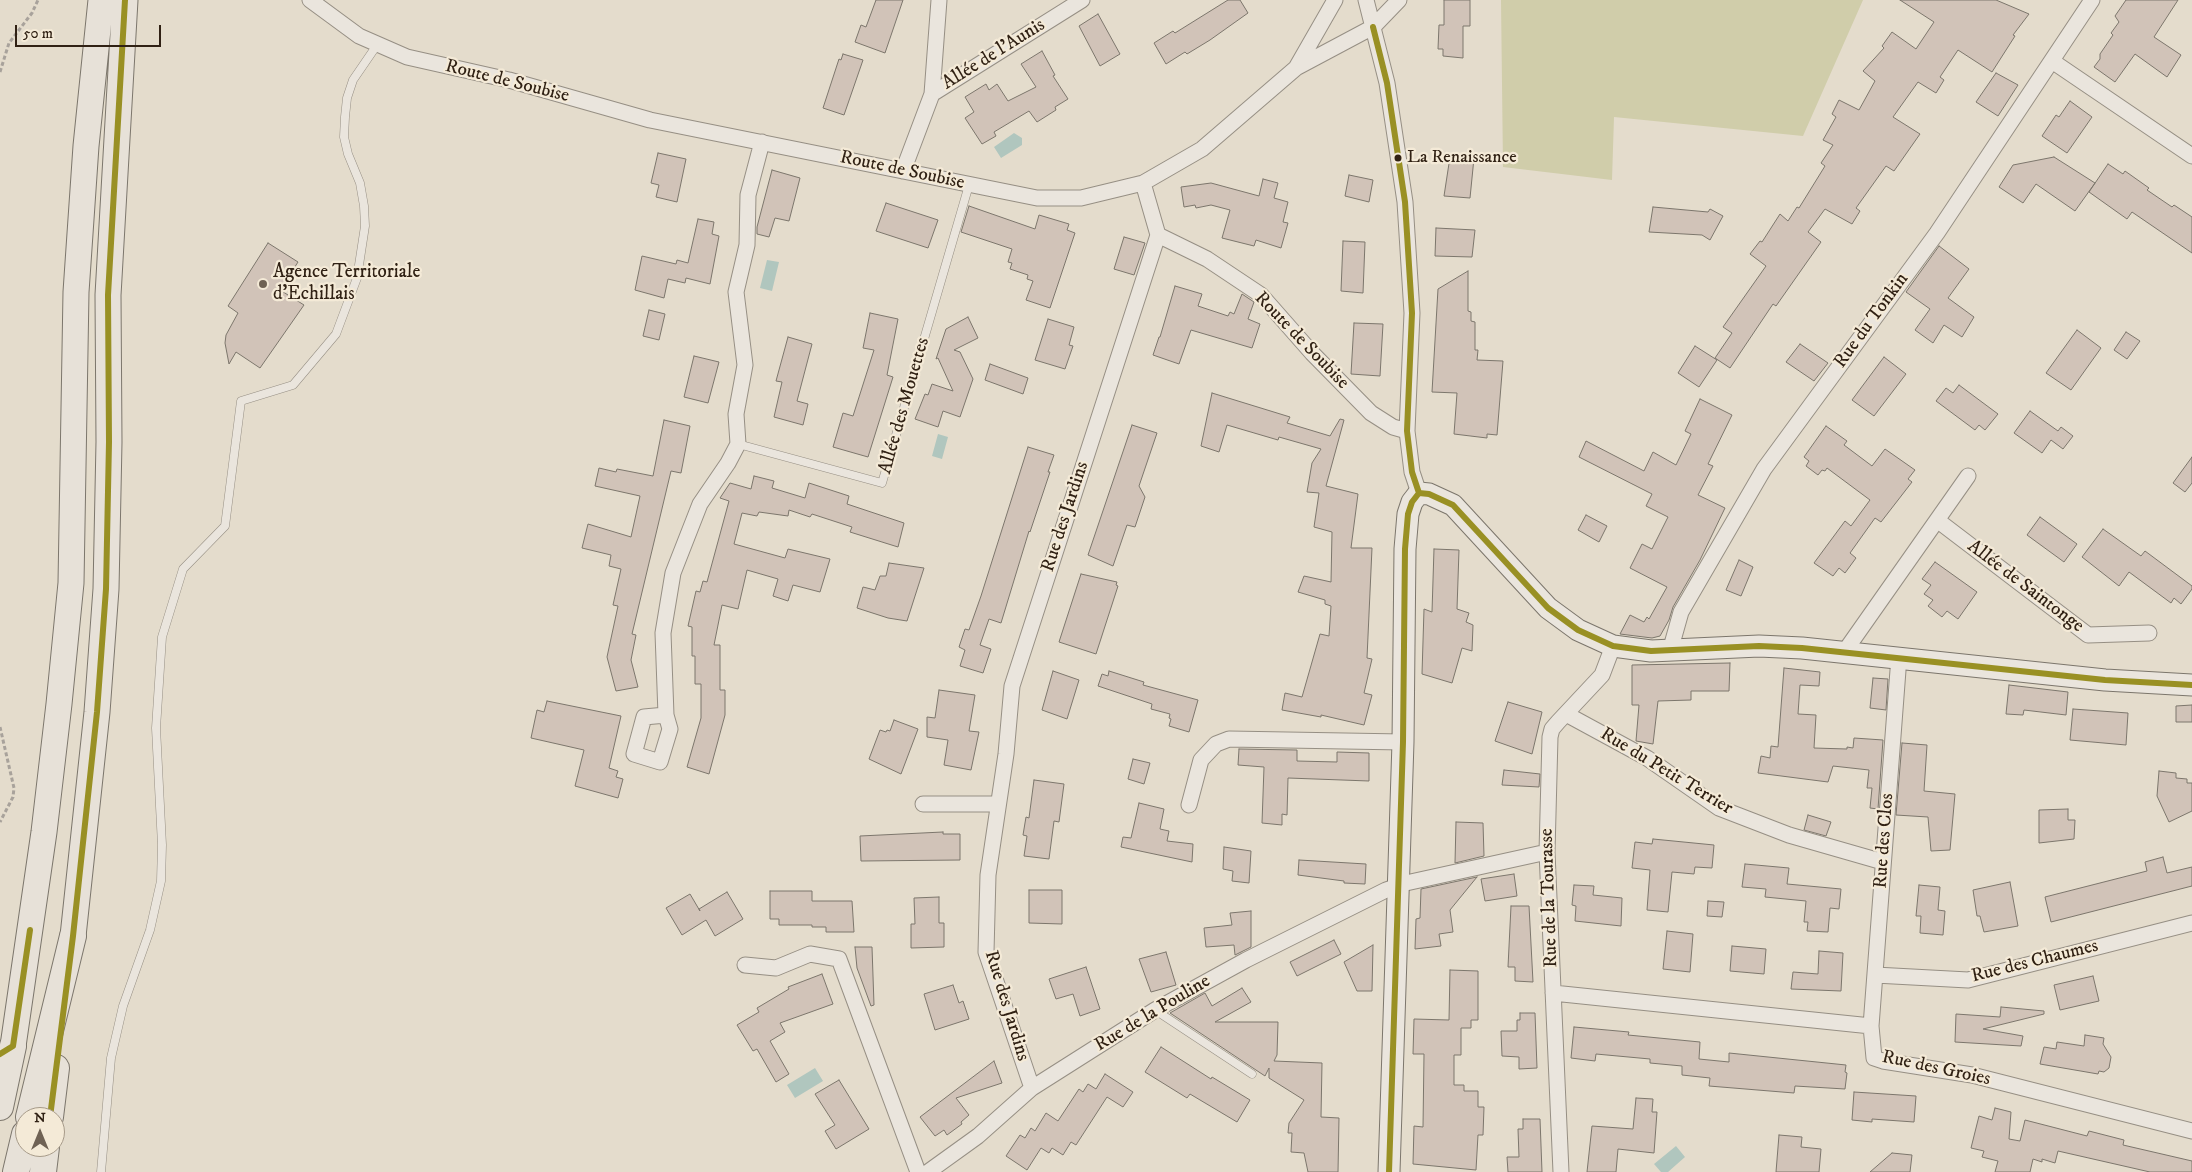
<!DOCTYPE html>
<meta charset="utf-8">
<style>
body{margin:0}
#map{position:relative;width:2192px;height:1172px;overflow:hidden;background:#e4dccc;font-family:"IM FELL DW Pica",serif}
canvas{display:block}
.north{position:absolute;left:15px;top:1107px;width:50px;height:50px;box-sizing:border-box;background:#f4ead7;border:1px solid #a69a89;border-radius:50%;rotate:0deg;font-size:14px;font-weight:700;line-height:20px;text-align:center;color:#302114}
.north::after{content:'';display:block;margin:auto;width:18px;height:22px;background:#6f6254;clip-path:polygon(50% 0,100% 100%,50% 72%,0 100%)}
.scale{position:absolute;left:15px;top:25px;width:146px;height:22px;box-sizing:border-box;border:2px solid #302114;border-top:0;padding-left:6px;font-size:15px;line-height:18px;white-space:nowrap;color:#302114;-webkit-text-stroke:4px #f4ead7;paint-order:stroke}
</style>
<div id="map">
<canvas width="2192" height="1172"></canvas>
<div class="north">N</div>
<div class="scale">50 m</div>
</div>
<script>
const g = document.querySelector('canvas').getContext('2d');
g.lineJoin = 'round';
function fill(path, color) {
  g.fillStyle = color;
  g.fill(path, 'evenodd');
}
function toPath(rows) {
  const path = new Path2D();
  for (const r of rows) {
    path.moveTo(r[0], r[1]);
    for (let i = 2; i < r.length; i += 2) path.lineTo(r[i], r[i + 1]);
  }
  return path;
}
function stroke(path, color, width, dash) {
  g.strokeStyle = color;
  g.lineWidth = width;
  g.lineCap = dash ? 'butt' : 'round';
  g.setLineDash(dash || []);
  g.stroke(path);
}
function write(font, color, halo, rows, align = 'center') {
  g.font = font + ' "IM FELL DW Pica",serif';
  g.lineWidth = 4.5;
  g.setLineDash([]);
  g.textBaseline = 'middle';
  g.strokeStyle = halo;
  g.fillStyle = color;
  for (const [text, x, y, turn = 0] of rows) {
    g.save();
    g.translate(x, y);
    g.rotate((+turn || 0) * Math.PI / 180);
    g.textAlign = isNaN(turn) ? turn : align;
    if (halo) g.strokeText(text, 0, 0);
    g.fillText(text, 0, 0);
    g.restore();
  }
}
fill(toPath([
 [1501,0,1863,0,1803,136,1614,117,1612,180,1503,167]
]), '#d0cdaa');
fill(toPath([
 [1014,133,1022,138,1022,145,1001,158,994,147],
 [767,260,779,262,772,291,760,288],
 [938,434,948,437,942,459,932,456],
 [815,1068,823,1081,795,1098,787,1085],
 [1676,1146,1685,1157,1668,1172,1661,1172,1654,1164]
]), '#b0c6be');
const building = toPath([
 [876,0,903,0,885,53,855,42,861,25,866,27,876,0],
 [1228,0,1240,0,1248,13,1210,40,1187,54,1185,52,1166,64,1154,43,1173,31,1175,33,1228,0],
 [1444,0,1470,0,1470,26,1463,26,1463,58,1443,56,1443,49,1438,49,1439,25,1444,25,1444,0],
 [1900,0,1996,0,2029,14,2013,35,2015,36,1992,72,1958,50,1940,77,1944,80,1936,93,1918,82,1893,117,1920,134,1894,171,1886,166,1856,208,1860,211,1852,224,1825,209,1808,232,1821,242,1776,306,1773,304,1730,368,1715,358,1732,333,1723,327,1766,266,1750,254,1760,241,1762,242,1780,214,1788,221,1797,207,1799,208,1825,166,1821,163,1833,145,1823,140,1836,117,1832,114,1839,100,1859,110,1875,81,1863,71,1884,48,1882,46,1892,32,1916,49,1934,22,1900,0],
 [2126,0,2178,0,2154,37,2181,55,2167,77,2135,54,2115,82,2094,67,2100,59,2100,54,2113,35,2111,33,2119,22,2115,16,2126,0],
 [1098,14,1120,54,1100,66,1079,26,1098,14],
 [1042,51,1055,75,1053,76,1068,99,1055,107,1056,110,1037,122,1029,111,994,132,996,136,982,144,965,118,974,112,965,97,986,84,989,90,997,84,1008,101,1036,87,1021,64,1042,51],
 [843,54,863,60,844,115,823,108,839,59,841,60,843,54],
 [1996,73,2018,85,1998,116,1976,102,1996,73],
 [2070,101,2092,117,2067,153,2042,136,2056,115,2059,117,2070,101],
 [658,153,686,159,677,202,656,197,659,185,651,183,658,153],
 [1450,157,1474,158,1470,198,1444,196,1450,157],
 [2054,157,2095,183,2075,211,2036,184,2023,203,1999,187,2013,165,2054,157],
 [2108,164,2123,174,2125,171,2149,188,2147,190,2172,207,2174,205,2192,217,2192,253,2132,212,2127,219,2089,192,2108,164],
 [772,170,800,178,789,221,775,218,769,237,757,234,757,227,772,170],
 [1349,175,1373,180,1369,202,1345,196,1349,175],
 [1263,179,1278,183,1274,198,1288,202,1283,222,1288,223,1281,248,1256,240,1254,246,1222,238,1230,210,1211,205,1196,208,1195,205,1184,207,1181,187,1211,183,1259,196,1263,179],
 [886,203,938,220,928,248,876,231,886,203],
 [969,206,1035,229,1039,215,1069,224,1067,230,1075,233,1050,308,1026,300,1033,281,1027,279,1028,275,1010,269,1012,263,1008,262,1012,249,961,232,969,206],
 [1653,207,1708,212,1710,209,1723,216,1710,240,1702,235,1649,232,1653,207],
 [698,219,714,222,712,234,719,236,710,284,686,278,685,283,668,279,664,298,635,290,642,256,676,264,677,260,688,263,698,219],
 [1436,228,1475,230,1472,257,1435,256,1436,228],
 [1124,237,1145,243,1134,275,1114,269,1124,237],
 [1343,241,1365,242,1363,293,1341,291,1343,241],
 [268,243,298,262,280,290,304,305,260,368,236,352,229,364,225,343,226,335,238,313,228,306,268,243],
 [1939,246,1969,269,1948,298,1974,317,1962,337,1944,325,1933,343,1915,330,1930,309,1906,292,1939,246],
 [1468,271,1468,311,1471,312,1471,321,1475,322,1475,350,1478,350,1477,360,1503,361,1497,435,1487,434,1487,438,1454,434,1457,393,1432,392,1438,289,1468,271],
 [1175,286,1202,294,1198,306,1228,316,1230,312,1234,314,1242,294,1254,302,1248,319,1260,324,1252,348,1191,330,1179,364,1153,355,1159,337,1160,337,1175,286],
 [649,310,665,314,659,340,643,336,649,310],
 [870,313,898,319,887,375,893,377,868,457,833,447,843,413,853,416,874,350,863,348,870,313],
 [968,317,978,338,954,350,960,352,973,379,960,417,943,411,938,427,915,419,925,394,928,395,932,384,953,391,938,358,936,359,946,329,968,317],
 [1048,319,1074,327,1069,345,1073,346,1065,369,1035,360,1048,319],
 [1354,323,1383,324,1380,376,1351,374,1354,323],
 [2077,330,2101,348,2071,390,2046,373,2077,330],
 [2126,332,2140,341,2127,359,2114,350,2126,332],
 [788,337,812,344,797,401,808,404,803,425,774,417,782,382,776,381,788,337],
 [1800,344,1828,363,1814,381,1786,362,1800,344],
 [1695,346,1717,360,1699,387,1678,373,1695,346],
 [694,356,719,362,708,403,684,397,694,356],
 [1884,357,1906,374,1874,416,1852,400,1884,357],
 [990,364,1028,378,1023,394,985,380,990,364],
 [1959,385,1998,414,1985,430,1979,425,1975,430,1936,401,1946,388,1953,393,1959,385],
 [1212,393,1290,417,1287,423,1330,436,1340,419,1344,420,1326,486,1358,494,1351,548,1372,548,1367,658,1372,659,1364,693,1372,695,1364,725,1321,715,1321,717,1282,710,1285,693,1302,697,1320,634,1329,636,1331,606,1325,604,1325,600,1298,592,1304,576,1331,582,1332,532,1314,527,1319,493,1307,492,1312,463,1321,449,1279,437,1278,440,1227,425,1219,452,1201,446,1212,393],
 [1700,399,1732,415,1708,464,1713,466,1698,495,1725,508,1700,560,1673,607,1669,620,1660,636,1652,638,1620,634,1630,615,1644,622,1647,617,1649,619,1667,587,1630,568,1642,544,1652,549,1668,517,1646,506,1652,494,1579,457,1586,441,1644,471,1653,452,1676,465,1691,434,1685,431,1700,399],
 [2030,411,2058,431,2061,427,2073,436,2063,449,2051,440,2042,453,2014,433,2030,411],
 [664,420,690,426,681,473,671,471,632,634,636,635,631,660,638,687,616,691,607,657,618,606,613,605,621,569,609,566,611,555,582,548,588,524,631,537,640,496,595,486,599,468,616,472,617,469,653,476,664,420],
 [1132,425,1157,433,1139,486,1145,497,1135,527,1127,525,1113,566,1088,555,1132,425],
 [1826,426,1847,441,1844,445,1872,466,1885,449,1915,470,1908,479,1912,482,1881,522,1875,518,1850,553,1856,558,1845,573,1839,568,1833,576,1814,563,1845,521,1851,526,1870,500,1827,468,1825,471,1822,470,1818,475,1806,466,1809,461,1804,457,1826,426],
 [1028,447,1054,455,1048,472,1050,472,1030,532,1029,531,1001,623,989,619,980,645,991,649,983,673,960,666,965,650,959,647,965,629,969,630,981,596,1028,447],
 [2192,457,2192,483,2185,492,2173,483,2192,457],
 [754,476,774,481,772,488,805,498,809,483,849,496,847,504,904,523,898,547,850,532,852,527,812,514,810,517,789,510,788,516,759,512,757,516,742,513,734,544,785,558,788,549,830,559,820,592,793,585,788,601,773,596,778,579,747,570,738,609,722,605,714,645,720,645,720,690,725,690,725,715,709,774,687,767,701,718,701,684,695,684,695,656,692,656,692,627,688,626,696,591,700,592,703,581,707,582,729,501,720,498,730,483,751,489,754,476],
 [1586,515,1607,526,1599,542,1578,530,1586,515],
 [2040,517,2077,544,2064,562,2027,535,2040,517],
 [2103,529,2141,556,2145,551,2192,586,2192,589,2181,604,2174,598,2171,603,2129,572,2119,586,2082,557,2103,529],
 [1434,549,1459,550,1457,609,1469,613,1466,622,1473,625,1472,651,1462,648,1452,683,1422,674,1424,609,1432,612,1434,549],
 [1739,560,1753,567,1741,596,1726,590,1739,560],
 [1935,562,1977,592,1958,619,1947,611,1942,617,1928,606,1933,600,1924,594,1931,585,1922,579,1935,562],
 [889,563,924,568,907,621,888,618,857,608,863,587,875,590,880,576,886,576,889,563],
 [1081,574,1117,582,1116,585,1118,586,1096,654,1059,642,1081,574],
 [1730,663,1729,691,1691,691,1691,700,1658,701,1653,744,1636,741,1639,705,1632,705,1632,665,1730,663],
 [1784,668,1820,672,1819,686,1800,685,1798,714,1816,715,1814,748,1847,749,1847,747,1853,748,1854,738,1883,740,1878,809,1870,808,1872,788,1867,788,1869,770,1833,766,1828,782,1758,773,1761,756,1770,758,1771,746,1778,747,1784,668],
 [1053,671,1079,680,1067,719,1042,710,1053,671],
 [1109,671,1144,682,1143,685,1198,700,1189,732,1169,726,1171,719,1169,718,1170,714,1151,709,1152,704,1098,686,1102,674,1108,676,1109,671],
 [1873,678,1888,679,1886,710,1870,708,1873,678],
 [2009,685,2068,692,2066,715,2024,710,2023,715,2006,714,2009,685],
 [939,690,975,695,969,731,979,732,971,770,944,765,948,740,927,737,927,717,935,718,939,690],
 [547,701,621,716,609,768,618,771,616,777,623,779,618,798,575,786,584,750,531,738,537,710,544,712,547,701],
 [1508,702,1542,712,1532,754,1495,741,1508,702],
 [2192,705,2192,722,2176,722,2176,706,2192,705],
 [2073,709,2128,713,2126,745,2070,740,2073,709],
 [894,720,918,729,901,774,869,759,880,730,886,732,887,730,890,731,894,720],
 [1902,743,1927,745,1924,791,1955,794,1950,850,1931,851,1928,817,1896,815,1902,743],
 [1239,749,1297,750,1297,761,1337,762,1337,752,1369,753,1369,781,1288,778,1287,815,1282,814,1282,825,1262,823,1264,767,1238,765,1239,749],
 [1133,759,1150,763,1144,784,1128,779,1133,759],
 [1504,770,1540,774,1539,787,1502,785,1504,770],
 [2159,771,2176,773,2176,778,2187,779,2187,783,2192,783,2192,811,2169,822,2157,796,2159,771],
 [1034,780,1064,784,1059,822,1054,821,1049,859,1024,856,1027,836,1023,835,1026,817,1029,818,1034,780],
 [1139,803,1164,809,1160,829,1169,831,1167,841,1193,844,1192,862,1121,847,1123,837,1131,838,1139,803],
 [2068,809,2068,820,2075,820,2074,839,2039,843,2039,810,2068,809],
 [1808,815,1831,822,1826,836,1804,830,1808,815],
 [1456,822,1483,823,1484,856,1455,863,1456,822],
 [943,832,943,834,960,834,960,860,861,861,860,836,943,832],
 [1653,839,1714,845,1712,868,1695,867,1694,874,1672,872,1668,912,1647,910,1650,870,1632,868,1635,842,1652,844,1653,839],
 [1224,847,1251,851,1249,883,1232,881,1233,871,1223,869,1224,847],
 [2163,857,2167,873,2192,867,2192,886,2051,922,2045,897,2147,871,2145,862,2163,857],
 [1299,860,1366,864,1365,884,1344,883,1344,881,1298,875,1299,860],
 [1745,864,1789,868,1787,884,1841,889,1839,909,1830,908,1828,932,1807,931,1808,922,1804,922,1806,901,1765,897,1766,889,1742,887,1745,864],
 [1514,874,1517,896,1485,901,1481,879,1514,874],
 [1477,877,1450,910,1453,932,1439,934,1441,946,1415,949,1416,919,1420,918,1421,889,1477,877],
 [2010,882,2018,926,1984,932,1980,916,1977,916,1973,890,2010,882],
 [1574,885,1594,886,1593,895,1622,898,1621,926,1575,921,1576,906,1572,905,1574,885],
 [1919,885,1940,887,1938,910,1945,911,1943,935,1920,933,1921,916,1916,916,1919,885],
 [1029,890,1062,890,1062,924,1029,923,1029,890],
 [770,891,812,891,812,901,852,901,854,932,826,932,826,927,812,927,812,925,779,925,779,919,770,919,770,891],
 [727,892,743,919,715,936,706,920,682,935,666,908,690,894,700,911,699,909,727,892],
 [939,897,939,923,944,923,944,947,911,948,911,924,915,924,914,898,939,897],
 [1708,901,1724,902,1722,917,1707,916,1708,901],
 [1511,906,1529,906,1533,982,1515,981,1515,967,1508,967,1511,906],
 [1251,911,1251,947,1235,955,1234,945,1206,947,1204,928,1232,925,1230,913,1251,911],
 [1667,931,1693,934,1690,972,1663,969,1667,931],
 [1334,940,1341,954,1297,976,1290,962,1334,940],
 [1373,945,1372,991,1357,991,1344,962,1373,945],
 [1732,946,1766,949,1764,974,1730,971,1732,946],
 [855,947,872,947,874,1005,871,1006,857,968,855,947],
 [1819,951,1843,953,1841,991,1791,989,1793,972,1818,974,1819,951],
 [1166,952,1176,985,1151,992,1139,959,1166,952],
 [1086,967,1100,1009,1080,1016,1073,994,1056,999,1049,979,1086,967],
 [1450,970,1478,971,1478,1020,1471,1020,1471,1028,1461,1028,1461,1055,1454,1055,1454,1085,1464,1085,1464,1091,1478,1091,1478,1107,1484,1107,1483,1135,1478,1135,1476,1170,1413,1164,1414,1126,1423,1127,1424,1054,1413,1054,1414,1019,1449,1020,1450,970],
 [822,974,833,1004,780,1023,785,1032,770,1041,789,1074,776,1082,757,1049,753,1051,737,1025,759,1012,757,1008,789,989,788,987,822,974],
 [2093,976,2099,1001,2060,1010,2054,985,2093,976],
 [953,985,959,1003,963,1001,969,1019,935,1030,924,994,953,985],
 [1242,988,1251,1002,1215,1022,1278,1022,1277,1055,1274,1061,1322,1063,1321,1117,1339,1118,1338,1172,1308,1172,1304,1153,1291,1152,1292,1133,1288,1133,1289,1123,1304,1100,1269,1078,1269,1068,1265,1076,1170,1013,1205,993,1212,1006,1242,988],
 [2001,1007,2044,1011,2044,1014,1983,1029,2023,1036,2021,1046,1955,1042,1956,1014,2000,1017,2001,1007],
 [1520,1013,1535,1013,1537,1068,1519,1069,1519,1057,1502,1056,1501,1031,1517,1031,1517,1020,1520,1020,1520,1013],
 [1574,1027,1629,1032,1628,1035,1700,1042,1699,1059,1729,1062,1729,1053,1846,1065,1845,1072,1847,1073,1845,1089,1795,1086,1794,1093,1709,1086,1710,1078,1682,1075,1682,1066,1650,1063,1650,1059,1596,1054,1595,1061,1571,1058,1574,1027],
 [2085,1035,2104,1038,2103,1044,2111,1057,2109,1068,2104,1072,2099,1071,2098,1074,2040,1064,2044,1047,2056,1049,2057,1042,2084,1046,2085,1035],
 [1161,1047,1211,1079,1212,1077,1250,1100,1237,1122,1190,1094,1187,1098,1145,1072,1161,1047],
 [994,1061,1002,1083,956,1098,969,1115,961,1122,962,1124,947,1135,944,1130,935,1136,920,1117,994,1061],
 [1105,1074,1133,1092,1123,1107,1107,1097,1076,1145,1071,1142,1063,1155,1052,1148,1049,1153,1041,1148,1027,1170,1006,1156,1020,1135,1025,1138,1031,1128,1035,1131,1046,1113,1058,1121,1079,1089,1083,1092,1088,1084,1096,1089,1105,1074],
 [839,1080,869,1129,836,1149,825,1131,835,1125,815,1094,839,1080],
 [1854,1092,1916,1096,1914,1122,1872,1119,1872,1122,1852,1120,1854,1092],
 [1636,1098,1653,1099,1652,1112,1657,1112,1654,1153,1618,1149,1616,1172,1587,1172,1592,1126,1633,1129,1636,1098],
 [1995,1108,2011,1112,2009,1139,2020,1141,2025,1120,2087,1136,2089,1131,2124,1140,2123,1145,2192,1161,2192,1172,2150,1172,2058,1151,2055,1163,2042,1159,2042,1162,2033,1159,2030,1172,1995,1172,1998,1161,1982,1157,1984,1151,1971,1148,1979,1116,1992,1120,1995,1108],
 [1523,1119,1540,1119,1542,1172,1508,1172,1507,1157,1519,1157,1518,1129,1523,1129,1523,1119],
 [1779,1135,1802,1137,1801,1147,1821,1149,1819,1172,1776,1172,1779,1135],
 [1892,1153,1912,1155,1910,1172,1870,1172,1892,1153]
]);
fill(building, '#d1c3b8');
stroke(building, '#7c766c', 1);
const service = toPath([
 [738,444,882,483,969,185],
 [1155,1010,1252,1074],
 [101,1172,111,1058,123,1006,150,930,161,881,162,845,156,728,162,637,183,569,225,526,241,401,293,385,336,334,357,278,365,226,364,206,360,183,348,154,344,137,345,117,347,98,353,80,377,45]
]);
const minor = toPath([
 [310,0,359,36,407,57,509,80,650,120,1037,198,1081,198,1143,183,1202,149,1296,68,1373,27,1399,0],
 [1366,0,1387,83,1405,202,1412,313,1407,431,1412,472,1419,493],
 [2052,61,2192,156],
 [1296,68,1335,0],
 [932,94,939,0],
 [903,171,932,94,1082,0],
 [1143,183,1158,235,1207,259,1261,295,1312,353,1371,413,1393,427,1407,431],
 [1937,520,2088,635,2149,633],
 [1670,651,1681,612,1764,469,1937,233,2092,0],
 [1845,651,1968,476],
 [1566,714,1647,758,1719,808,1789,835,1883,862],
 [666,715,644,717,634,754,660,762,670,729,666,715,663,633,673,573,700,504,728,463,738,444,736,414,745,365,736,292,747,245,748,195,762,142],
 [923,804,998,804],
 [1189,805,1201,760,1216,744,1229,739,1403,742],
 [745,965,776,968,810,954,839,959,918,1172],
 [1875,975,1968,980,2192,923],
 [1553,993,1871,1026,1874,1058,1883,1061,1972,1075,2192,1131],
 [1871,1026,1899,657],
 [1032,1088,986,952,988,875,1006,754,1012,686,1158,235],
 [928,1172,978,1136,1032,1088,1155,1010,1246,960,1386,890,1406,883,1547,852],
 [1561,1172,1547,852,1550,737,1552,729,1558,722,1602,675,1613,646]
]);
const secondary = toPath([
 [1389,1172,1403,742,1405,549,1408,514,1412,502,1419,493,1429,494,1453,505,1548,608,1578,630,1613,646,1651,651,1759,646,1802,648,2105,680,2192,685]
]);
const primary = toPath([
 [73,936,97,712,106,589,109,442,108,295,125,0],
 [13,1046,44,832,59,704,71,583,76,292,86,146,101,0]
]);
const trunk = toPath([
 [0,1107,13,1046],
 [29,1117,73,936],
 [50,1117,56,1068],
 [16,1172,25,1134],
 [43,1172,46,1147]
]);
stroke(service, '#968f84', 9);
stroke(minor, '#968f84', 17);
stroke(secondary, '#7c766c', 23);
stroke(primary, '#7c766c', 27);
stroke(trunk, '#7c766c', 28);
stroke(toPath([
 [0,72,9,43,32,13,38,0],
 [0,727,14,788,13,797,0,822]
]), '#a8a29b', 3, [4, 2.5]);
stroke(service, '#eae5dd', 8);
stroke(minor, '#eae5dd', 15);
stroke(secondary, '#eae5dd', 21);
stroke(primary, '#e7e1d8', 25);
stroke(trunk, '#e7e1d8', 26);
stroke(toPath([
 [1373,27,1387,83,1405,202,1412,313,1407,431,1412,472,1419,493],
 [1419,493,1429,494,1453,505,1548,608,1578,630,1613,646,1651,651,1759,646,1802,648,2105,680,2192,685],
 [0,1054,13,1046,30,930],
 [50,1117,73,936,97,712,106,589,109,442,108,295,125,0],
 [1389,1172,1403,742,1405,549,1408,514,1412,502,1419,493]
]), '#999024', 6);
for (const [x, y, r, color] of [
 [1398,158,4.5,"#302114"],
 [263,284,5,"#6f6254"]
]) {
  const dot = new Path2D();
  dot.arc(x, y, r, 0, 2 * Math.PI);
  g.fillStyle = color;
  g.fill(dot);
  stroke(dot, '#f4ead7', 2);
}
write('18px', '#302114', '#f4ead7', [
 ["La Renaissance",1407,158]
], 'left');
write('19px', '#302114', '#f4ead7', [
 ["Allée de l'Aunis",994,55,-32],
 ["Route de Soubise",507,82,14],
 ["Route de Soubise",902,171,12],
 ["Rue du Tonkin",1872,321,-54],
 ["Route de Soubise",1301,341,46],
 ["Allée des Mouettes",905,406,-74],
 ["Rue des Jardins",1066,517,-72],
 ["Allée de Saintonge",2025,587,37],
 ["Rue du Petit Terrier",1666,772,31],
 ["Rue des Clos",1885,841,-86],
 ["Rue de la Tourasse",1550,898,-92],
 ["Rue des Chaumes",2035,962,-14],
 ["Rue des Jardins",1006,1006,73],
 ["Rue de la Pouline",1153,1014,-31],
 ["Rue des Groies",1936,1069,12]
]);
write('19px', '#302114', '#f4ead7', [
 ["Agence Territoriale",273,273],
 ["d'Echillais",273,295]
], 'left');
</script>
